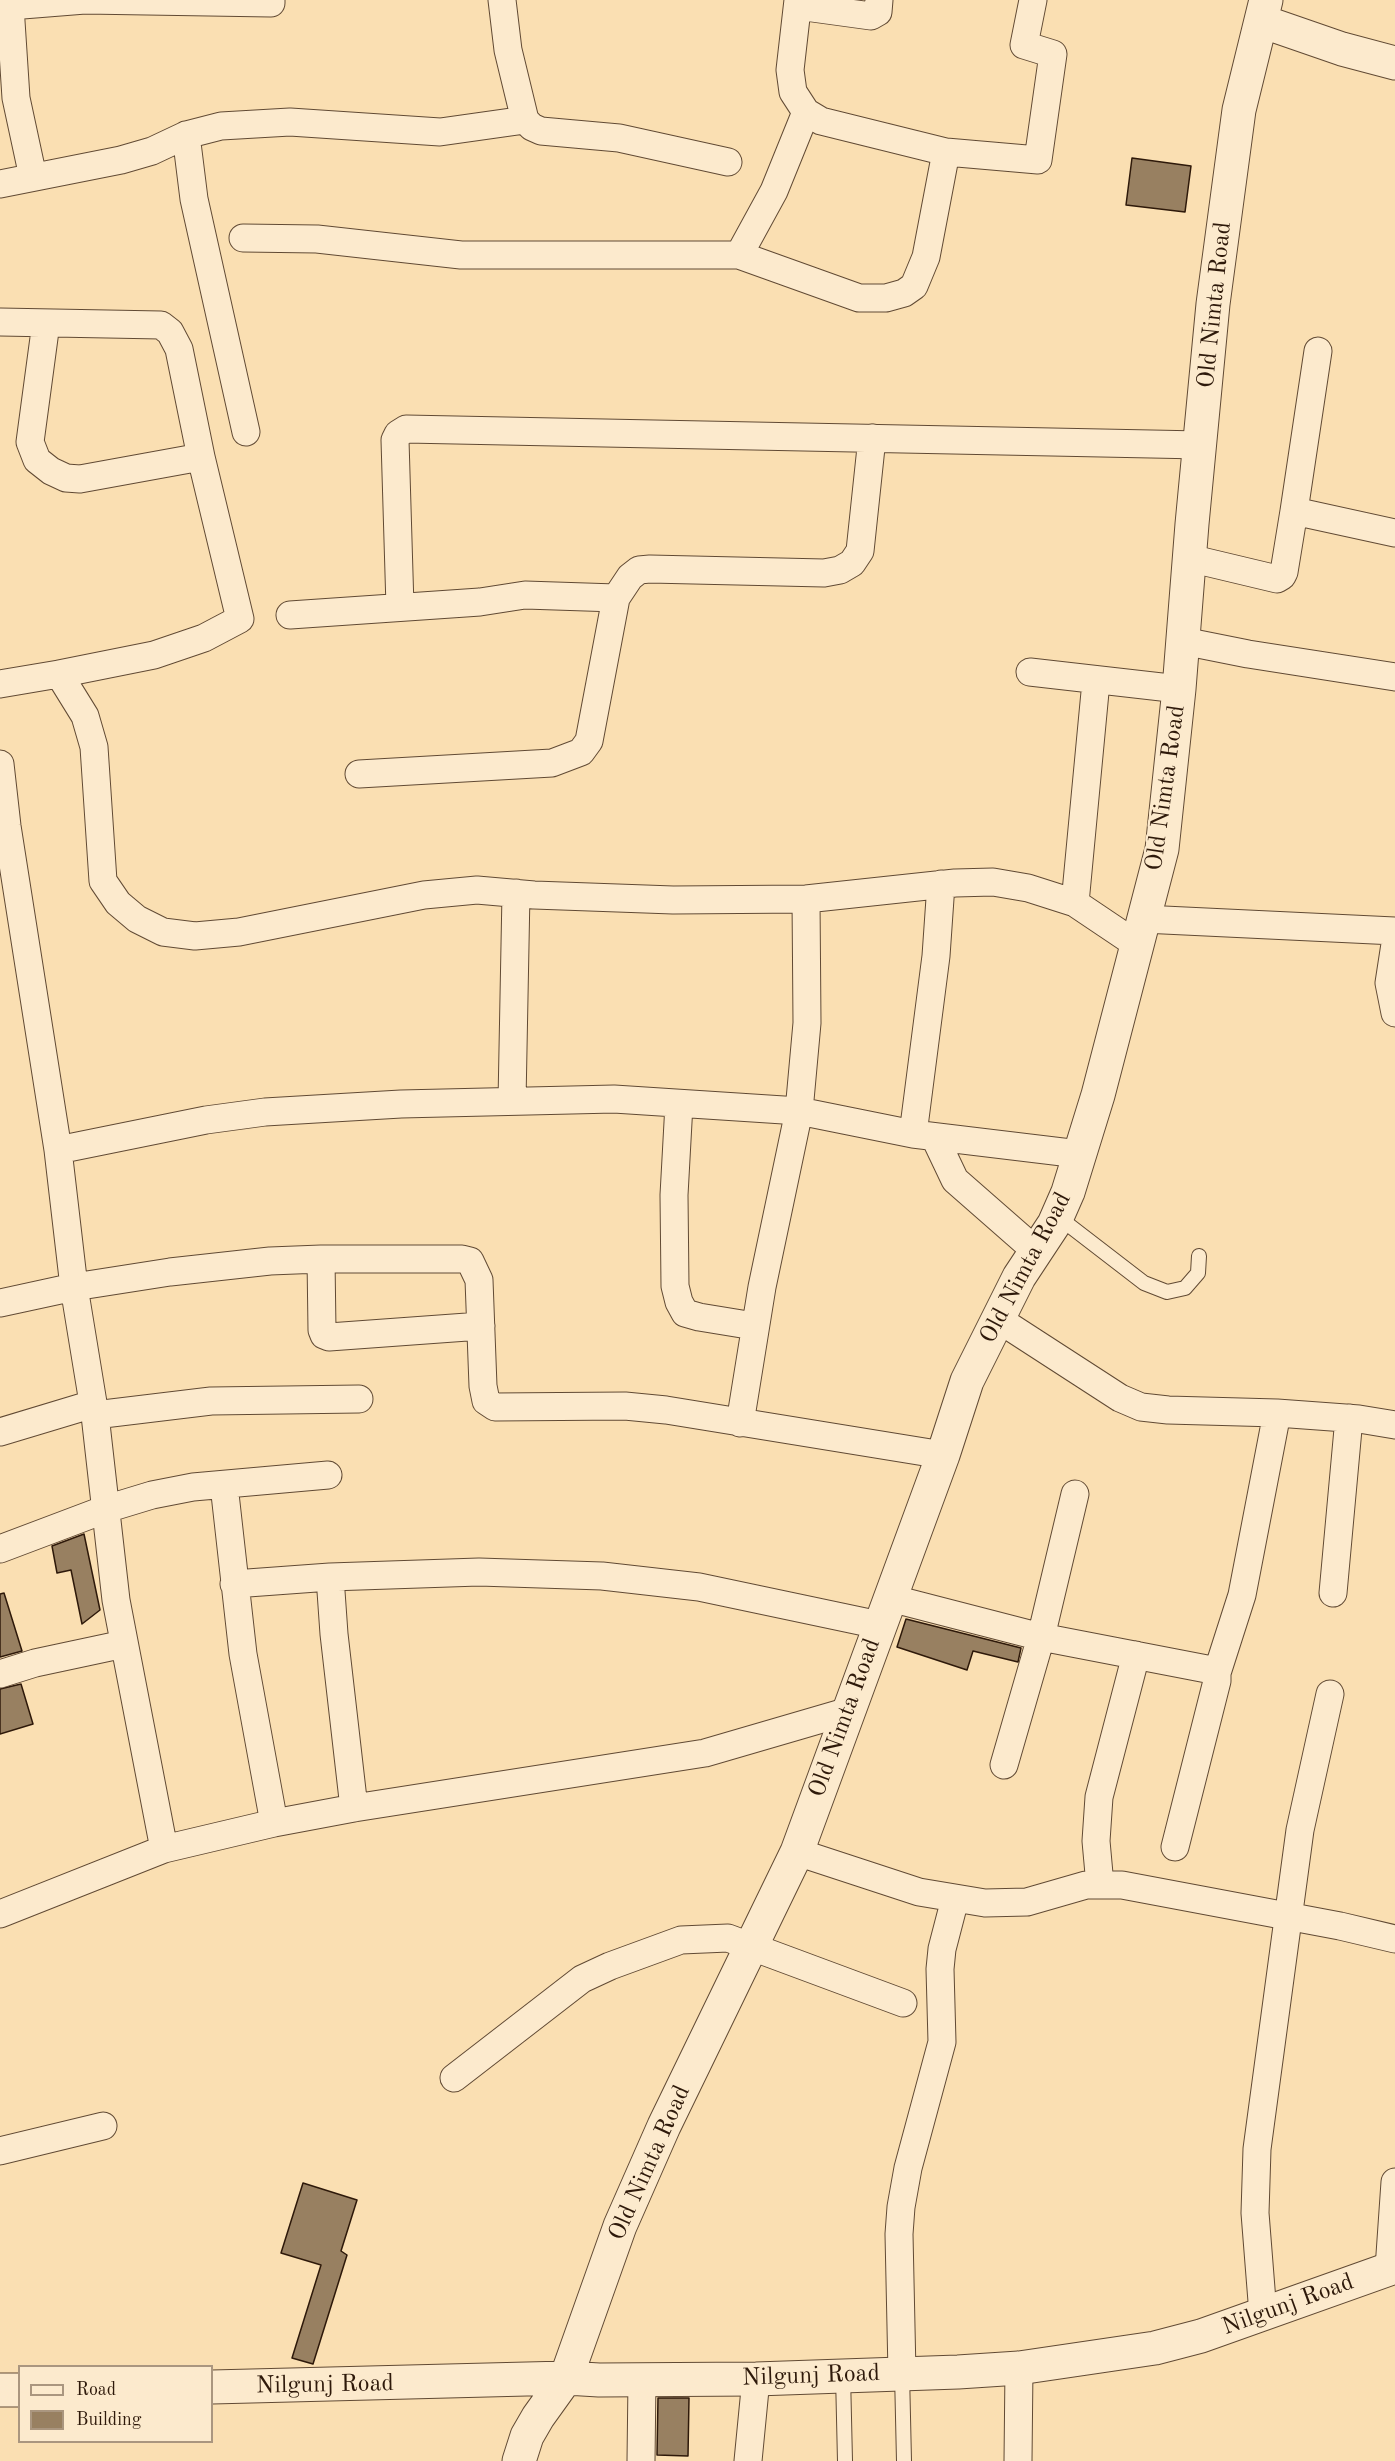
<!DOCTYPE html>
<style>
body{margin:0}
#map{position:relative;width:1395px;height:2461px;overflow:hidden;background:#fadfb2;font-family:"Old Standard TT",serif}
canvas{display:block}
.legend{position:absolute;left:18px;top:2365px;width:195px;height:78px;box-sizing:border-box;background:#fceacd;border:2px solid #aa967f;margin:0;padding:8px 10px;list-style:none;font-size:18px;color:#2e190a}
.legend li{display:flex;align-items:center;gap:12px;height:30px}
.legend b{width:30px;border:2px solid #aa967f}
</style>
<div id="map">
<canvas width="1395" height="2461"></canvas>
<ul class="legend">
<li><b style="height:8px;background:#fceacd"></b>Road</li>
<li><b style="height:16px;background:#988061"></b>Building</li>
</ul>
</div>
<script>
const g = document.querySelector('canvas').getContext('2d');
g.lineJoin = 'round';
function fill(path, color) {
  g.fillStyle = color;
  g.fill(path, 'evenodd');
}
function toPath(rows) {
  const path = new Path2D();
  for (const r of rows) {
    path.moveTo(r[0], r[1]);
    for (let i = 2; i < r.length; i += 2) path.lineTo(r[i], r[i + 1]);
  }
  return path;
}
function stroke(path, color, width, dash) {
  g.strokeStyle = color;
  g.lineWidth = width;
  g.lineCap = dash ? 'butt' : 'round';
  g.setLineDash(dash || []);
  g.stroke(path);
}
function write(font, color, halo, rows, align = 'center') {
  g.font = font + ' "Old Standard TT",serif';
  g.lineWidth = 4.5;
  g.setLineDash([]);
  g.textBaseline = 'middle';
  g.strokeStyle = halo;
  g.fillStyle = color;
  for (const [text, x, y, turn = 0] of rows) {
    g.save();
    g.translate(x, y);
    g.rotate((+turn || 0) * Math.PI / 180);
    g.textAlign = isNaN(turn) ? turn : align;
    if (halo) g.strokeText(text, 0, 0);
    g.fillText(text, 0, 0);
    g.restore();
  }
}
const building = toPath([
 [1132,158,1191,166,1185,212,1126,205,1132,158],
 [84,1534,100,1610,82,1624,71,1570,57,1573,52,1546,84,1534],
 [4,1593,22,1651,0,1657,0,1594,4,1593],
 [906,1619,1021,1648,1018,1662,973,1651,967,1670,897,1647,906,1619],
 [21,1684,33,1724,0,1734,0,1689,21,1684],
 [303,2183,357,2200,341,2251,347,2255,313,2364,292,2358,321,2265,281,2253,303,2183],
 [658,2398,689,2398,688,2456,657,2455,658,2398]
]);
fill(building, '#988061');
stroke(building, '#2e190a', 1.5);
const service = toPath([
 [1057,1216,1144,1283,1167,1292,1185,1288,1198,1273,1199,1256],
 [902,2373,904,2461],
 [843,2375,845,2461]
]);
const minor = toPath([
 [798,0,790,70,793,92,806,112,821,121,946,152,1038,160,1053,54,1024,45,1033,0],
 [798,6,871,16,878,12,879,0],
 [525,120,532,127,541,131,619,138,728,162],
 [186,135,194,199,246,432],
 [33,177,16,98,10,6,85,0,271,3,271,0],
 [0,184,121,160,152,151,186,135,221,126,290,122,440,132,525,120,508,50,502,0],
 [243,238,317,239,461,255,739,255,859,298,886,298,904,293,914,286,926,257,946,152],
 [739,255,774,191,806,112],
 [0,322,161,325,170,332,179,349,201,457,80,479,66,478,51,471,37,460,30,442,46,323],
 [1294,511,1318,351],
 [1189,558,1277,579,1282,576,1284,572,1294,511,1395,533],
 [400,607,395,440,398,434,406,429,1201,445],
 [290,615,480,602,525,595,616,598],
 [1183,641,1248,654,1395,677],
 [1030,672,1179,689],
 [59,674,154,655,204,638,240,619,201,457],
 [0,684,59,674,85,716,94,747,103,881,118,903,137,919,163,932,195,936,239,932,424,895,477,890,534,895,673,900,806,899,955,883,993,882,1028,888,1075,903,1136,944],
 [0,764,7,826,58,1150,74,1287,95,1415,116,1600,164,1849],
 [359,774,552,763,581,752,589,741,616,598,630,577,639,570,650,569,824,573,840,570,852,563,860,551,872,438],
 [1075,903,1095,692],
 [1143,919,1395,931],
 [1395,944,1389,983,1395,1013],
 [512,1101,516,893],
 [679,1104,674,1195,675,1286,679,1302,685,1313,699,1317,754,1326],
 [913,1134,936,956,941,884],
 [935,1138,955,1180,1036,1251],
 [58,1150,206,1120,265,1112,401,1104,614,1099,799,1111,913,1134,1079,1154],
 [321,1259,322,1330,324,1335,329,1337,481,1326],
 [0,1303,74,1287,170,1272,270,1261,321,1259,462,1259,470,1261,479,1280,483,1386,486,1401,495,1407,625,1406,666,1410,943,1455],
 [998,1319,1120,1398,1141,1407,1168,1410,1277,1413,1359,1419,1395,1425],
 [95,1415,211,1401,359,1399],
 [740,1423,762,1287,799,1111,807,1023,806,899],
 [0,1432,93,1404],
 [224,1485,243,1654,274,1823],
 [0,1549,106,1509,152,1495,193,1487,328,1475],
 [330,1577,334,1634,354,1808],
 [234,1584,330,1577,479,1572,602,1576,699,1587,879,1625],
 [1333,1593,1349,1418],
 [890,1598,1041,1637,1212,1670,1217,1673,1217,1681,1175,1847],
 [1217,1673,1242,1595,1277,1413],
 [0,1674,35,1663,124,1644],
 [1004,1765,1041,1637,1075,1494],
 [797,1852,919,1892,985,1903,1027,1902,1086,1885,1122,1885,1340,1926,1395,1939],
 [1100,1885,1096,1841,1099,1797,1136,1655],
 [0,1914,164,1849,274,1823,354,1808,705,1753,849,1711],
 [454,2078,582,1979,610,1966,681,1940,728,1938,903,2003],
 [0,2151,103,2126],
 [1389,2269,1395,2182],
 [1263,2314,1255,2213,1257,2149,1300,1830,1330,1694],
 [902,2373,899,2234,901,2207,908,2168,942,2042,940,1969,942,1949,955,1899],
 [641,2461,642,2380],
 [748,2461,756,2379],
 [1018,2461,1019,2368]
]);
const tertiary = toPath([
 [1261,21,1342,49,1395,63],
 [212,2387,566,2378,599,2380,756,2379,958,2372,1019,2368,1155,2348,1201,2336,1395,2267],
 [0,2390,20,2390],
 [519,2461,527,2436,538,2417,566,2378,620,2226,664,2126,797,1852,943,1455,967,1381,1019,1277,1054,1224,1068,1192,1098,1095,1162,849,1179,689,1192,524,1213,304,1239,110,1266,0]
]);
stroke(service, '#614a34', 16);
stroke(minor, '#614a34', 29);
stroke(tertiary, '#614a34', 35);
stroke(service, '#fceacd', 14);
stroke(minor, '#fceacd', 27);
stroke(tertiary, '#fceacd', 33);
write('24px', '#2e190a', '#fceacd', [
 ["Old Nimta Road",1215,305,-84],
 ["Old Nimta Road",1166,788,-82],
 ["Old Nimta Road",1026,1268,-62],
 ["Old Nimta Road",845,1718,-70],
 ["Old Nimta Road",650,2163,-66],
 ["Nilgunj Road",1288,2305,-20],
 ["Nilgunj Road",811,2376,-2],
 ["Nilgunj Road",325,2385,-1]
]);
</script>
